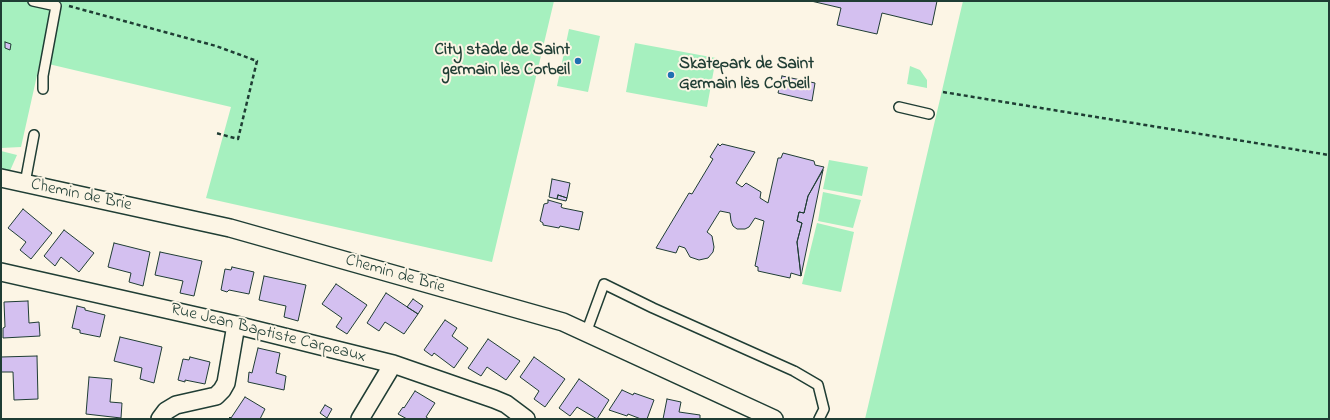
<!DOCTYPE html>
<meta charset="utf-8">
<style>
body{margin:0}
#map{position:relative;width:1330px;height:420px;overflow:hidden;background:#fcf5e5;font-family:"Indie Flower",sans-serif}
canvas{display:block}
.frame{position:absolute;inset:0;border:2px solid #1f3d34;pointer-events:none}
</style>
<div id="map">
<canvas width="1330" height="420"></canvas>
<div class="frame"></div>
</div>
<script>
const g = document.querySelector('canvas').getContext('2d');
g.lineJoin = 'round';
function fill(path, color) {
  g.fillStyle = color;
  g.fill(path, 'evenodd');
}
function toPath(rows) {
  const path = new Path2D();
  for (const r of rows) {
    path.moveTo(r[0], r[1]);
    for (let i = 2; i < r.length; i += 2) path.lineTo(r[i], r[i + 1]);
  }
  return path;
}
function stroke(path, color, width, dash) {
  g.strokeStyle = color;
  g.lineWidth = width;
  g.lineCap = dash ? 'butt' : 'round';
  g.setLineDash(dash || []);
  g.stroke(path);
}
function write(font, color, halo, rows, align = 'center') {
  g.font = font + ' "Indie Flower",sans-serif';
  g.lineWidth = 4;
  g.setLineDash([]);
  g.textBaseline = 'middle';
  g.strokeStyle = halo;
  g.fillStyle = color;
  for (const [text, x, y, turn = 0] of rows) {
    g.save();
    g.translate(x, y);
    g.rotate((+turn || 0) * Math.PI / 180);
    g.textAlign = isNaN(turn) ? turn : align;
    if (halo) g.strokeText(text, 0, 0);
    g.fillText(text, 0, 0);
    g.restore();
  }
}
fill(toPath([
 [1,1,554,1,492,262,206,198,231,107,40,62,21,147,1,148],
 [963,1,1329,1,1329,419,865,419],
 [569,29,600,36,588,92,557,86],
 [635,43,716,58,707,107,626,92],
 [910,66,920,70,927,80,927,88,907,84],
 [1,151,17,155,9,173,1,172],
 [829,160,868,167,862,196,823,189],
 [823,192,861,200,853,228,818,221],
 [817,223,854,232,841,292,802,284]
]), '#a6f0bf');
const building = toPath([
 [811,1,937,1,932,25,882,13,877,34,837,25,841,8,811,1],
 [5,42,11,44,10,50,5,48,5,42],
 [782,76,815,83,812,101,778,93,782,76],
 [718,144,720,146,722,144,755,152,736,183,742,187,746,183,761,192,760,198,768,203,778,158,781,158,783,153,814,161,815,165,824,167,808,196,804,213,799,212,797,221,802,223,797,242,801,276,791,273,790,278,758,271,758,267,755,266,764,221,755,218,749,227,745,229,737,229,733,226,731,221,730,213,720,211,707,232,712,236,714,247,713,252,708,258,699,260,690,257,685,248,679,246,676,253,656,248,689,193,692,194,713,159,710,157,718,144],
 [823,170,801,276,797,242,802,223,797,221,799,212,804,213,808,196,823,170],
 [552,179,570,183,567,198,558,195,557,199,549,197,552,179],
 [558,195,567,198,566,201,557,199,558,195],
 [548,200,562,204,561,207,563,208,583,212,579,230,560,226,559,228,543,225,543,223,540,221,544,204,548,203,548,200],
 [23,209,52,233,31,259,20,250,26,242,8,228,23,209],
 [64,230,94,253,79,272,61,257,55,266,44,256,64,230],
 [114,243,150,252,143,286,129,282,131,273,108,267,114,243],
 [160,252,202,261,194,296,180,293,183,281,155,275,160,252],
 [232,267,254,272,249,294,229,290,227,292,221,290,225,269,231,270,232,267],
 [264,276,306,285,298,321,284,317,286,306,259,300,264,276],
 [336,284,367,305,347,334,336,327,342,318,322,304,336,284],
 [386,293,418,314,404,334,385,322,379,331,367,323,386,293],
 [413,299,423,306,418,314,407,307,413,299],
 [28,301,29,323,39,322,40,336,3,338,3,328,5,327,4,302,28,301],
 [77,306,85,308,85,310,105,315,100,337,80,333,80,330,72,328,77,306],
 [445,320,457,328,452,336,468,348,454,368,434,353,432,356,424,350,445,320],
 [120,337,162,347,154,383,140,379,142,368,114,361,120,337],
 [488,339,520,361,506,380,487,367,481,376,468,368,488,339],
 [258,348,280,353,276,373,286,376,284,390,248,382,249,372,252,373,258,348],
 [37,356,38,399,14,400,13,372,1,372,1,357,37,356],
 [190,357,210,362,205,384,185,380,185,382,178,380,183,359,189,360,190,357],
 [534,357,565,379,545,407,534,399,539,391,520,377,534,357],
 [89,377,112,379,110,402,122,403,121,418,86,414,89,377],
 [579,379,609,400,597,419,577,407,570,416,559,408,579,379],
 [622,390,633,395,634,393,654,400,647,419,641,419,628,414,627,416,609,410,622,390],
 [415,391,435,403,426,417,429,419,407,419,398,414,403,407,404,408,415,391],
 [245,397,265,409,260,419,228,419,230,417,231,418,245,397],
 [667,399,681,402,679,412,700,415,700,419,663,419,667,399],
 [325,405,332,409,327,418,320,413,325,405]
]);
fill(building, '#d4c0f0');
stroke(building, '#1f3d34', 1);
const lane = toPath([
 [33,1,56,6,43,76,43,89],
 [899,107,929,114],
 [25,183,34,135],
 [586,333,604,284,653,308,794,371,818,385,824,409,819,419]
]);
const street = toPath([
 [1,178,230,228,563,322,774,419],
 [1,272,236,325,393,364,494,399,506,404,526,419],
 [160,419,166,411,176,405,216,396,222,390,226,383,236,325],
 [360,419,393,364]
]);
stroke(lane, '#1f3d34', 12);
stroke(street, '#1f3d34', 20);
stroke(toPath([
 [69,6,216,46,257,61,238,139,216,133],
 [943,92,1329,155]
]), '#1f3d34', 2.5, [4, 3]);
stroke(lane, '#fcf5e5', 9);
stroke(street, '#fcf5e5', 17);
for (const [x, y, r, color] of [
 [578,61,4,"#1f6fb2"],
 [671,75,4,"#1f6fb2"]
]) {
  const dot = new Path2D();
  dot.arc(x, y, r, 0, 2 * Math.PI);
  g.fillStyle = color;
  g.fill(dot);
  stroke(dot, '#fcf5e5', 1.5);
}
write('bold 17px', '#1f3d34', '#fcf5e5', [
 ["City stade de Saint",570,51],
 ["germain lès Corbeil",570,71],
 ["Skatepark de Saint",679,65,"left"],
 ["Germain lès Corbeil",679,85,"left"]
], 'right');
write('17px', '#1f3d34', '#fcf5e5', [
 ["Chemin de Brie",81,196,12],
 ["Chemin de Brie",395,275,16],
 ["Rue Jean Baptiste Carpeaux",268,334,14]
]);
</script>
